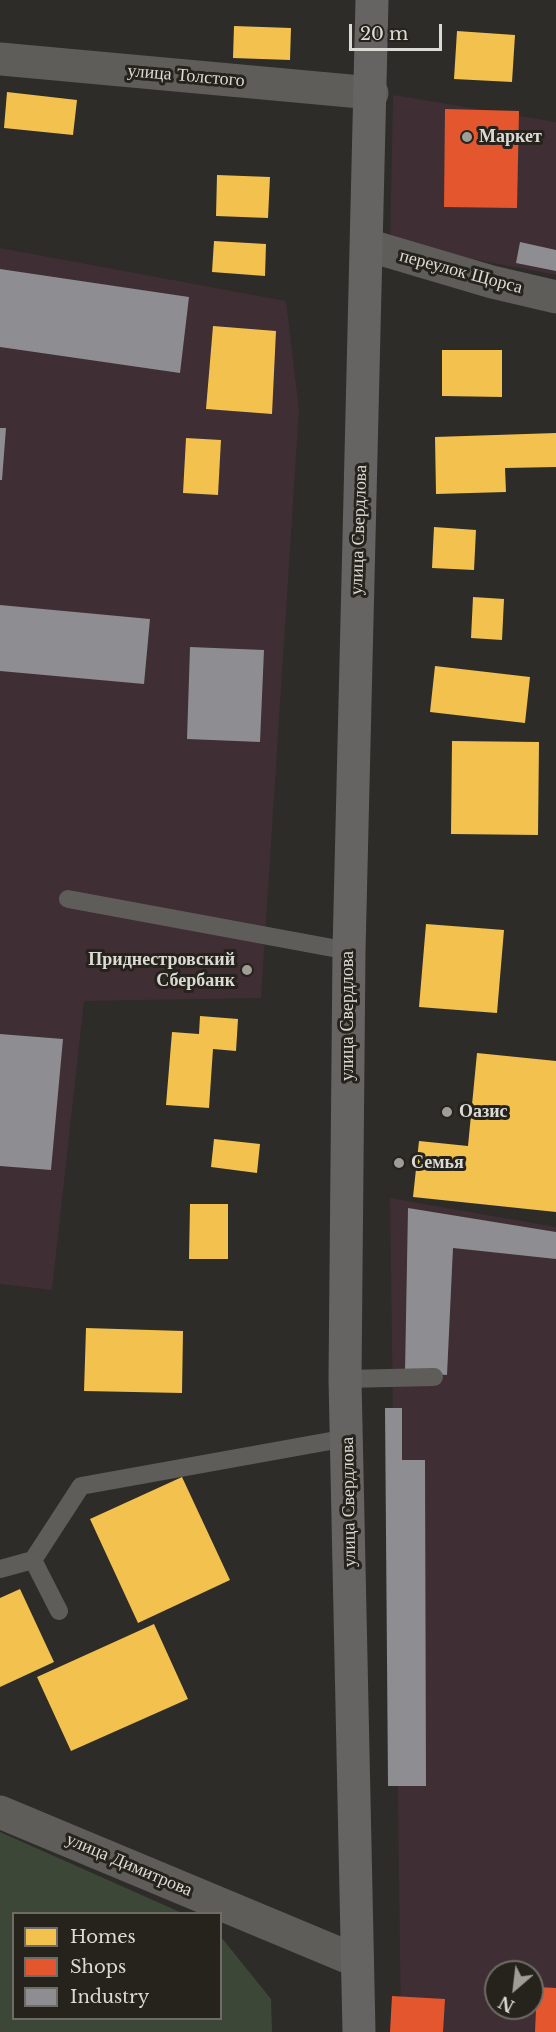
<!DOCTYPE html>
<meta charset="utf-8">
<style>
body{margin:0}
#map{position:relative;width:556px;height:2032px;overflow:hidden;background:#2d2c28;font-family:"Libre Baskerville",serif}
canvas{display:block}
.legend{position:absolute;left:12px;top:1912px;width:210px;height:108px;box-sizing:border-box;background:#26231c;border:2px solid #6e6c66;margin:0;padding:8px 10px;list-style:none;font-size:18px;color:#dbdad5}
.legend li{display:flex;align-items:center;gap:12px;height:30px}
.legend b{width:30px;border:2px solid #6e6c66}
.north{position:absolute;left:484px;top:1960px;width:60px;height:60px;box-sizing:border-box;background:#26231c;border:2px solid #6e6c66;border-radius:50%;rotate:208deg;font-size:16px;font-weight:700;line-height:24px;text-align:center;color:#dbdad5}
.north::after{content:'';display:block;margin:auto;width:21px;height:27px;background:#9e9d98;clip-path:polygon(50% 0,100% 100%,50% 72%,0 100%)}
.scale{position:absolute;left:349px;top:24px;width:93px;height:27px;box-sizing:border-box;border:3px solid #dbdad5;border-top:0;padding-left:8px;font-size:18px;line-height:21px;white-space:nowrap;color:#dbdad5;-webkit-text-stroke:4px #26231c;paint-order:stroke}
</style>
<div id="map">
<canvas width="556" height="2032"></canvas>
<ul class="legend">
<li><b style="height:16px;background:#f2c14e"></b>Homes</li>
<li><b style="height:16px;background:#e4572e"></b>Shops</li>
<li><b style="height:16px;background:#8d8d92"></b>Industry</li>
</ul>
<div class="north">N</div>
<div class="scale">20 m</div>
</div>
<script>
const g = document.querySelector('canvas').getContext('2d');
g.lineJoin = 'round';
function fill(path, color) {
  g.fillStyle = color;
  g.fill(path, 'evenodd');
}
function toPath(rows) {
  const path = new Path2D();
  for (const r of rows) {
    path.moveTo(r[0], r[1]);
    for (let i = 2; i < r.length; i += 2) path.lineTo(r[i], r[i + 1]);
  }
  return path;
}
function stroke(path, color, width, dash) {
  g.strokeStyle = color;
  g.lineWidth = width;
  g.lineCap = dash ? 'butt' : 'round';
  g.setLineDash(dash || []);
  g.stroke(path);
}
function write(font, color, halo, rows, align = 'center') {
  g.font = font + ' "Libre Baskerville",serif';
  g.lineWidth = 6;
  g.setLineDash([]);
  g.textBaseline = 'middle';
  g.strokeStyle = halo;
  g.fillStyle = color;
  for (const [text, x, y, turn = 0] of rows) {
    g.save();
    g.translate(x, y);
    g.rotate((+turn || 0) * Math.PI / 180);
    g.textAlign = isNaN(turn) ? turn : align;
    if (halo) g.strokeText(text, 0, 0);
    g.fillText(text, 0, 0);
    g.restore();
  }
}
fill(toPath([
 [393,95,556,122,556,275,390,243],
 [0,248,286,301,299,410,261,998,84,1001,52,1290,0,1284],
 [390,1198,556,1227,556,2032,401,2032],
 [496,1972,532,1972,532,2008,496,2008]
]), '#3f2e33');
fill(toPath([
 [0,1832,182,1913,14,1914,14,2018,220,2018,221,1937,271,1999,272,2032,0,2032]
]), '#3d4738');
fill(toPath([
 [234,26,291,28,290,60,233,58],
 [457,31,515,35,512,82,454,79],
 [7,92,77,100,73,135,4,128],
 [217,175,270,177,268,218,216,216],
 [214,241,266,244,265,276,212,272],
 [213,326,276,331,272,414,206,409],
 [442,350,502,350,502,397,442,396],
 [556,433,556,467,505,468,506,492,436,494,435,437],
 [186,438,221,440,218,495,183,493],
 [434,527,476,530,474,570,432,568],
 [473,597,504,599,502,640,471,638],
 [435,666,530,677,525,723,430,712],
 [452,741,539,742,538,835,451,834],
 [426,924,504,930,497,1013,419,1007],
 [200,1016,238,1019,236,1051,213,1049,209,1108,166,1105,172,1032,199,1034],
 [477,1053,556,1061,556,1212,413,1197,419,1141,468,1146],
 [214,1139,260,1144,257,1173,211,1167],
 [190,1204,228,1204,228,1259,189,1259],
 [86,1328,183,1331,182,1393,84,1391],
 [182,1477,230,1580,138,1623,90,1519],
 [20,1589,54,1662,0,1687,0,1598],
 [154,1624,188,1699,71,1751,37,1677]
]), '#f2c14e');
fill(toPath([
 [445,109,519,111,517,208,444,207],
 [537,1987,556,1988,556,2032,535,2032],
 [392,1996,445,1999,443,2032,390,2032]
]), '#e4572e');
fill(toPath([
 [520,242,556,250,556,271,516,263],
 [0,269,189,297,180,373,0,347],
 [0,428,6,428,2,480,0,480],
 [0,605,150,619,144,684,0,671],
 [190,647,264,650,260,742,187,739],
 [0,1034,63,1039,51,1170,0,1166],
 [408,1208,556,1232,556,1259,453,1248,447,1375,405,1372],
 [385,1408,402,1408,402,1460,425,1460,426,1786,388,1786]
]), '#8d8d92');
stroke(toPath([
 [68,899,349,951],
 [345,1379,434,1377],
 [0,1569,33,1560],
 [59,1611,33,1560,81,1486,347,1438]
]), '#5e5d5a', 18);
stroke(toPath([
 [0,59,372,93],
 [367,245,492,282,556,297],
 [0,1812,357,1961]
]), '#5e5d5a', 33);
stroke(toPath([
 [359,2032,345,1379,349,951,372,0]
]), '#666462', 33);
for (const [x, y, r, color] of [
 [467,137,6,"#9e9d98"],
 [247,970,6,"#9e9d98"],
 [447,1112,6,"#9e9d98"],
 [399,1163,6,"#9e9d98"]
]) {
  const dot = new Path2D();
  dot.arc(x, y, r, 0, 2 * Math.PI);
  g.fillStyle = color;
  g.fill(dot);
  stroke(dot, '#26231c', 2);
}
write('18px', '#dbdad5', '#26231c', [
 ["улица Толстого",186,76,5],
 ["переулок Щорса",461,272,15],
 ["улица Свердлова",359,530,-88],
 ["улица Свердлова",348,1016,-90],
 ["улица Свердлова",349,1502,-91],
 ["улица Димитрова",129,1865,23]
]);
write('bold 18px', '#dbdad5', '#26231c', [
 ["Маркет",479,137],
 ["Приднестровский",235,960,"right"],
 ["Сбербанк",235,981,"right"],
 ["Оазис",459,1112],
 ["Семья",411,1163]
], 'left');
</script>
